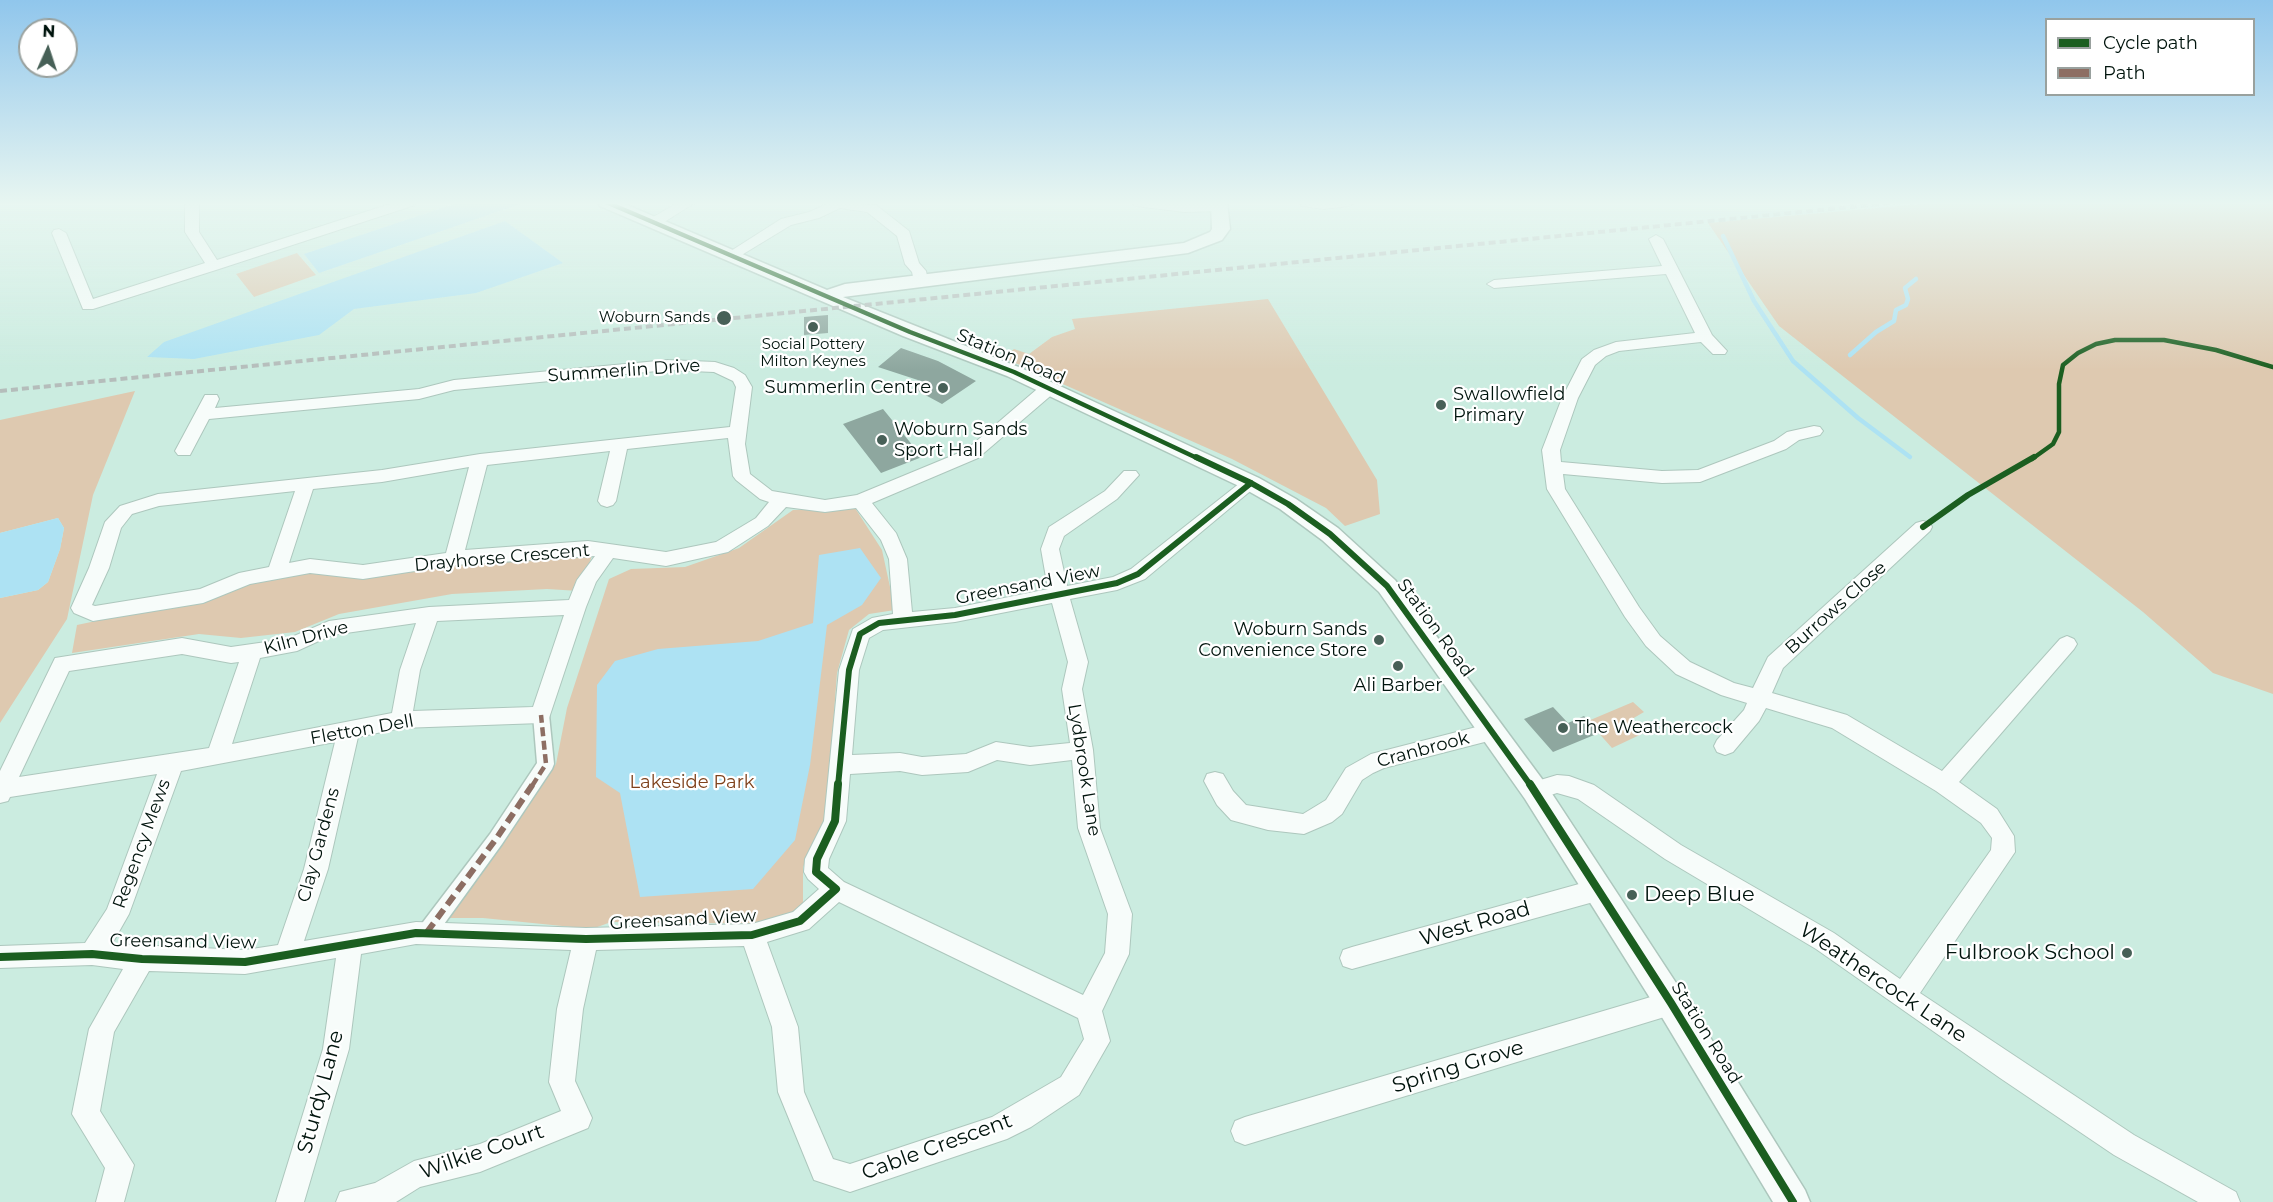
<!DOCTYPE html>
<style>
body{margin:0}
#map{position:relative;width:2273px;height:1202px;overflow:hidden;background:#cbece0;font-family:Montserrat,sans-serif}
canvas{display:block}
.legend{position:absolute;left:2045px;top:18px;width:210px;height:78px;box-sizing:border-box;background:#fff;border:2px solid #99a19e;margin:0;padding:8px 10px;list-style:none;font-size:18px;color:#00140d}
.legend li{display:flex;align-items:center;gap:12px;height:30px}
.legend b{width:30px;border:2px solid #99a19e}
.north{position:absolute;left:18px;top:18px;width:60px;height:60px;box-sizing:border-box;background:#fff;border:2px solid #99a19e;border-radius:50%;rotate:3deg;font-size:16px;font-weight:700;line-height:24px;text-align:center;color:#00140d}
.north::after{content:'';display:block;margin:auto;width:21px;height:27px;background:#476057;clip-path:polygon(50% 0,100% 100%,50% 72%,0 100%)}
</style>
<div id="map">
<canvas width="2273" height="1202"></canvas>
<ul class="legend">
<li><b style="height:8px;background:#1b5e20"></b>Cycle path</li>
<li><b style="height:8px;background:#8d6e63"></b>Path</li>
</ul>
<div class="north">N</div>
</div>
<script>
const g = document.querySelector('canvas').getContext('2d');
g.lineJoin = 'round';
function fill(path, color) {
  g.fillStyle = color;
  g.fill(path, 'evenodd');
}
function toPath(rows) {
  const path = new Path2D();
  for (const r of rows) {
    path.moveTo(r[0], r[1]);
    for (let i = 2; i < r.length; i += 2) path.lineTo(r[i], r[i + 1]);
  }
  return path;
}
function stroke(path, color, width, dash) {
  g.strokeStyle = color;
  g.lineWidth = width;
  g.lineCap = dash ? 'butt' : 'round';
  g.setLineDash(dash || []);
  g.stroke(path);
}
function write(font, color, halo, rows, align = 'center') {
  g.font = font + ' Montserrat,sans-serif';
  g.lineWidth = 4.5;
  g.setLineDash([]);
  g.textBaseline = 'middle';
  g.strokeStyle = halo;
  g.fillStyle = color;
  for (const [text, x, y, turn = 0] of rows) {
    g.save();
    g.translate(x, y);
    g.rotate((+turn || 0) * Math.PI / 180);
    g.textAlign = isNaN(turn) ? turn : align;
    if (halo) g.strokeText(text, 0, 0);
    g.fillText(text, 0, 0);
    g.restore();
  }
}
fill(toPath([
 [1943,202,2273,202,2273,694,2213,673,2143,612,1779,326,1708,223],
 [297,253,316,275,254,297,236,274],
 [1268,299,1377,480,1380,514,1345,526,1326,508,1232,459,1004,358,1014,349,1029,354,1052,337,1075,329,1072,319],
 [135,391,93,495,67,619,0,723,0,598,38,590,48,582,60,549,64,528,58,518,0,533,0,420],
 [855,508,882,550,895,610,869,614,849,630,837,673,826,820,803,867,803,908,782,924,611,922,592,929,483,918,434,918,527,796,536,794,556,764,567,708,609,579,631,569,685,567,739,548,793,510],
 [593,553,579,591,547,589,452,594,339,614,295,632,241,638,199,634,72,653,77,625,219,595,270,577,303,570],
 [1633,702,1644,712,1632,719,1646,732,1612,748,1588,721]
]), '#dec9b0');
fill(toPath([
 [460,202,526,202,319,273,304,254],
 [505,221,563,263,476,293,354,309,319,335,194,359,147,357,164,342],
 [58,518,64,528,60,549,48,582,38,590,0,598,0,533],
 [860,548,881,578,862,605,827,625,810,765,795,840,753,889,640,897,620,793,596,777,597,685,615,661,658,649,758,641,813,623,819,555]
]), '#ade2f3');
stroke(toPath([
 [1723,236,1754,301,1793,361,1858,418,1910,457],
 [1850,355,1876,332,1894,321,1896,310,1906,305,1908,299,1905,288,1916,279]
]), '#ade2f3', 4.5);
fill(toPath([
 [828,315,828,333,804,335,804,317],
 [901,348,938,361,976,381,942,404,916,390,927,383,878,367],
 [883,409,922,457,881,473,843,424],
 [1553,707,1568,723,1584,716,1599,733,1553,752,1524,719]
]), '#8ea79f');
const pedestrian = toPath([
 [541,709,547,710,549,715,554,764,552,769,502,844,434,938,427,941,420,938,418,932,420,926,490,834,537,763,533,715,535,710,541,709]
]);
const minor = toPath([
 [185,202,199,202,199,232,217,260,396,202,417,202,415,205,219,269,93,309,83,309,52,233,54,230,59,229,66,233,93,299,205,263,185,232,185,202],
 [679,202,696,202,658,226,648,226,646,223,648,220,679,202],
 [832,202,876,205,909,231,919,263,926,271,928,281,926,284,916,284,914,281,912,272,905,264,897,236,867,212,840,208,819,218,791,225,735,259,730,260,723,256,781,219,809,212,832,202],
 [1129,202,1221,203,1228,207,1221,211,1184,212,1136,206,1129,202],
 [1300,202,1356,202,1349,206,1324,209,1301,206,1300,202],
 [1656,235,1663,239,1712,335,1727,351,1725,354,1713,354,1701,342,1619,351,1606,356,1595,365,1578,398,1560,450,1561,462,1662,471,1698,470,1774,441,1787,432,1814,426,1820,427,1823,431,1820,435,1799,440,1786,449,1700,482,1662,483,1563,474,1565,489,1639,607,1660,636,1690,662,1734,683,1753,688,1768,657,1916,523,1923,521,1930,523,1932,527,1930,531,1783,668,1772,693,1847,715,1942,771,2060,639,2067,636,2074,639,2077,644,2074,649,1959,782,1997,809,2014,836,2015,852,1920,993,2134,1135,2236,1192,2240,1202,2198,1202,2114,1155,2000,1078,1816,949,1665,859,1578,799,1557,793,1535,800,1527,798,1524,791,1527,784,1557,775,1569,776,1594,785,1681,845,1834,933,1900,979,1991,850,1992,838,1981,823,1936,791,1832,728,1766,708,1759,721,1733,752,1725,755,1717,752,1714,746,1717,740,1744,710,1747,703,1721,695,1676,674,1646,646,1625,617,1547,489,1542,450,1562,398,1582,359,1594,350,1616,342,1695,333,1666,274,1494,288,1487,284,1494,280,1662,266,1649,239,1656,235],
 [668,360,715,362,734,368,745,375,752,387,745,444,750,474,772,491,825,500,857,495,966,450,1043,384,1055,384,1057,388,1055,392,978,458,872,503,896,533,907,559,912,612,955,608,1048,589,1041,549,1049,527,1105,491,1124,471,1136,471,1139,475,1117,499,1064,536,1059,549,1067,586,1113,577,1131,569,1245,479,1257,479,1260,483,1145,579,1117,590,1070,599,1088,662,1082,689,1093,750,1100,828,1132,914,1129,954,1102,1011,1110,1041,1079,1095,1031,1127,1007,1139,850,1192,814,1180,778,1092,772,1027,744,946,596,950,583,1009,575,1081,592,1118,588,1128,480,1172,420,1187,396,1202,336,1202,340,1192,375,1183,414,1161,480,1144,561,1111,549,1082,557,1009,571,950,416,944,361,954,349,1049,304,1202,276,1202,323,1049,336,958,245,974,149,971,114,1032,100,1111,134,1165,124,1202,96,1202,105,1168,72,1114,89,1029,123,969,92,965,0,968,0,946,85,943,107,909,157,774,10,797,8,801,0,803,0,771,55,658,182,638,231,647,287,639,329,621,429,607,569,600,577,580,595,556,454,565,363,579,310,573,250,584,203,603,93,621,74,613,71,608,89,568,105,522,120,506,158,494,382,470,480,454,730,427,736,387,733,381,714,372,668,370,454,390,419,399,209,419,190,455,178,455,175,451,205,395,217,395,219,399,215,408,419,389,454,380,668,360],
 [728,438,733,476,736,480,760,499,769,502,756,518,716,542,666,552,588,541,465,550,487,465,610,451,598,501,601,505,607,507,613,505,616,501,627,449,728,438],
 [469,467,446,553,363,565,310,559,289,563,313,489,382,482,469,467],
 [295,491,269,567,239,573,200,589,95,606,92,605,109,568,121,528,132,514,159,506,295,491],
 [786,507,825,512,856,508,881,540,889,559,893,614,872,618,853,629,839,670,824,821,805,859,804,872,808,879,819,889,793,912,752,924,586,928,416,922,304,941,328,869,358,737,401,728,541,723,548,721,586,607,596,582,613,558,666,566,728,552,768,526,786,507],
 [1052,603,1068,662,1062,689,1070,743,1030,747,996,742,966,754,922,757,900,753,852,755,859,670,869,638,883,630,955,622,1052,603],
 [564,615,533,707,413,711,420,670,437,621,564,615],
 [416,623,400,670,392,713,232,744,260,658,297,651,332,635,416,623],
 [182,654,231,663,239,662,209,748,19,777,69,671,182,654],
 [335,742,304,869,278,945,245,950,112,944,129,914,181,771,335,742],
 [997,760,1030,765,1072,760,1078,828,1108,914,1105,953,1083,995,844,882,828,868,829,859,846,821,850,774,900,771,922,775,968,772,997,760],
 [839,902,1078,1018,1084,1039,1061,1077,992,1117,850,1164,833,1159,804,1092,798,1027,767,942,809,929,839,902],
 [1492,723,1500,726,1503,732,1500,738,1384,768,1373,773,1362,780,1342,814,1332,822,1304,834,1268,830,1231,820,1217,805,1204,781,1207,774,1215,772,1223,774,1233,791,1246,805,1303,814,1326,800,1346,768,1371,754,1492,723],
 [1597,879,1605,883,1609,890,1605,897,1597,901,1352,969,1343,966,1340,958,1343,950,1352,947,1597,879],
 [1671,991,1680,994,1684,1003,1680,1012,1671,1015,1245,1145,1235,1141,1231,1131,1235,1121,1245,1117,1671,991]
]);
const tertiary = toPath([
 [598,202,620,202,827,290,845,284,1184,243,1210,232,1212,229,1211,202,1227,202,1230,229,1222,240,1188,253,843,297,1021,368,1259,478,1296,499,1338,528,1395,580,1545,783,1682,992,1805,1190,1810,1202,1773,1202,1660,1014,1525,799,1379,592,1322,540,1280,509,1243,488,1007,376,903,336,600,206,598,202]
]);
stroke(pedestrian, '#adc7bd', 3);
stroke(minor, '#adc7bd', 2);
stroke(tertiary, '#adc7bd', 3);
fill(pedestrian, '#f7fcfa');
fill(minor, '#f7fcfa');
fill(tertiary, '#f7fcfa');
stroke(toPath([
 [0,391,1901,202]
]), '#b5bdbb', 4, [7, 4]);
stroke(toPath([
 [532,786,546,764,541,715]
]), '#8d6e63', 4.5, [9, 4.5]);
stroke(toPath([
 [427,932,496,839,533,784]
]), '#8d6e63', 6, [11, 6]);
stroke(toPath([
 [606,202,910,332,1014,372,1199,459],
 [2032,459,2053,444,2059,432,2059,384,2063,365,2078,353,2096,344,2115,340,2164,340,2216,350,2273,367]
]), '#1b5e20', 4.5);
stroke(toPath([
 [1196,457,1251,483,1288,504,1330,534,1387,586,1531,786],
 [1923,527,1968,495,2034,457],
 [838,786,849,670,860,634,879,623,955,615,1117,583,1138,574,1251,483]
]), '#1b5e20', 6);
stroke(toPath([
 [1530,784,1671,1003,1793,1202],
 [0,957,92,954,142,959,245,962,416,933,586,939,752,935,800,921,836,889,816,872,817,859,835,821,838,784]
]), '#1b5e20', 8);
const sky = g.createLinearGradient(0, 0, 0, 370);
sky.addColorStop(0, '#90c6ec');
sky.addColorStop(0.55, '#e8f6f1');
sky.addColorStop(1, '#e8f6f100');
g.fillStyle = sky;
g.fillRect(0, 0, 2273, 370);
for (const [x, y, r, color] of [
 [724,318,8,"#476057"],
 [813,327,6,"#476057"],
 [943,388,6,"#476057"],
 [1441,405,6,"#476057"],
 [882,440,6,"#476057"],
 [1379,640,6,"#476057"],
 [1398,666,6,"#476057"],
 [1563,728,6,"#476057"],
 [1632,895,6,"#476057"],
 [2127,953,6,"#476057"]
]) {
  const dot = new Path2D();
  dot.arc(x, y, r, 0, 2 * Math.PI);
  g.fillStyle = color;
  g.fill(dot);
  stroke(dot, '#fff', 2);
}
write('15px', '#00140d', '#fff', [
 ["Woburn Sands",710,318],
 ["Social Pottery",813,345,"center"],
 ["Milton Keynes",813,362,"center"]
], 'right');
write('18px', '#00140d', '#fff', [
 ["Station Road",1011,357,23],
 ["Summerlin Drive",624,371,-4],
 ["Drayhorse Crescent",502,558,-5],
 ["Greensand View",1028,585,-11],
 ["Burrows Close",1836,608,-42],
 ["Station Road",1435,628,54],
 ["Kiln Drive",306,638,-15],
 ["Fletton Dell",362,730,-10],
 ["Cranbrook",1423,750,-15],
 ["Lydbrook Lane",1084,770,81],
 ["Regency Mews",142,844,-70],
 ["Clay Gardens",319,845,-75],
 ["Greensand View",683,920,-3],
 ["Greensand View",183,942,1],
 ["Station Road",1706,1033,58]
]);
write('18px', '#00140d', '#fff', [
 ["Summerlin Centre",931,388,"right"],
 ["Swallowfield",1453,395],
 ["Primary",1453,416],
 ["Woburn Sands",894,430],
 ["Sport Hall",894,451],
 ["Woburn Sands",1367,630,"right"],
 ["Convenience Store",1367,651,"right"],
 ["Ali Barber",1398,686,"center"],
 ["The Weathercock",1575,728]
], 'left');
write('18px', '#7f421c', '#fff', [
 ["Lakeside Park",692,783]
]);
write('21px', '#00140d', '#fff', [
 ["Deep Blue",1644,895],
 ["Fulbrook School",2115,953,"right"]
], 'left');
write('21px', '#00140d', '#fff', [
 ["West Road",1475,924,-16],
 ["Weathercock Lane",1883,983,34],
 ["Spring Grove",1458,1067,-17],
 ["Sturdy Lane",321,1092,-75],
 ["Cable Crescent",937,1147,-20],
 ["Wilkie Court",482,1152,-19]
]);
</script>
